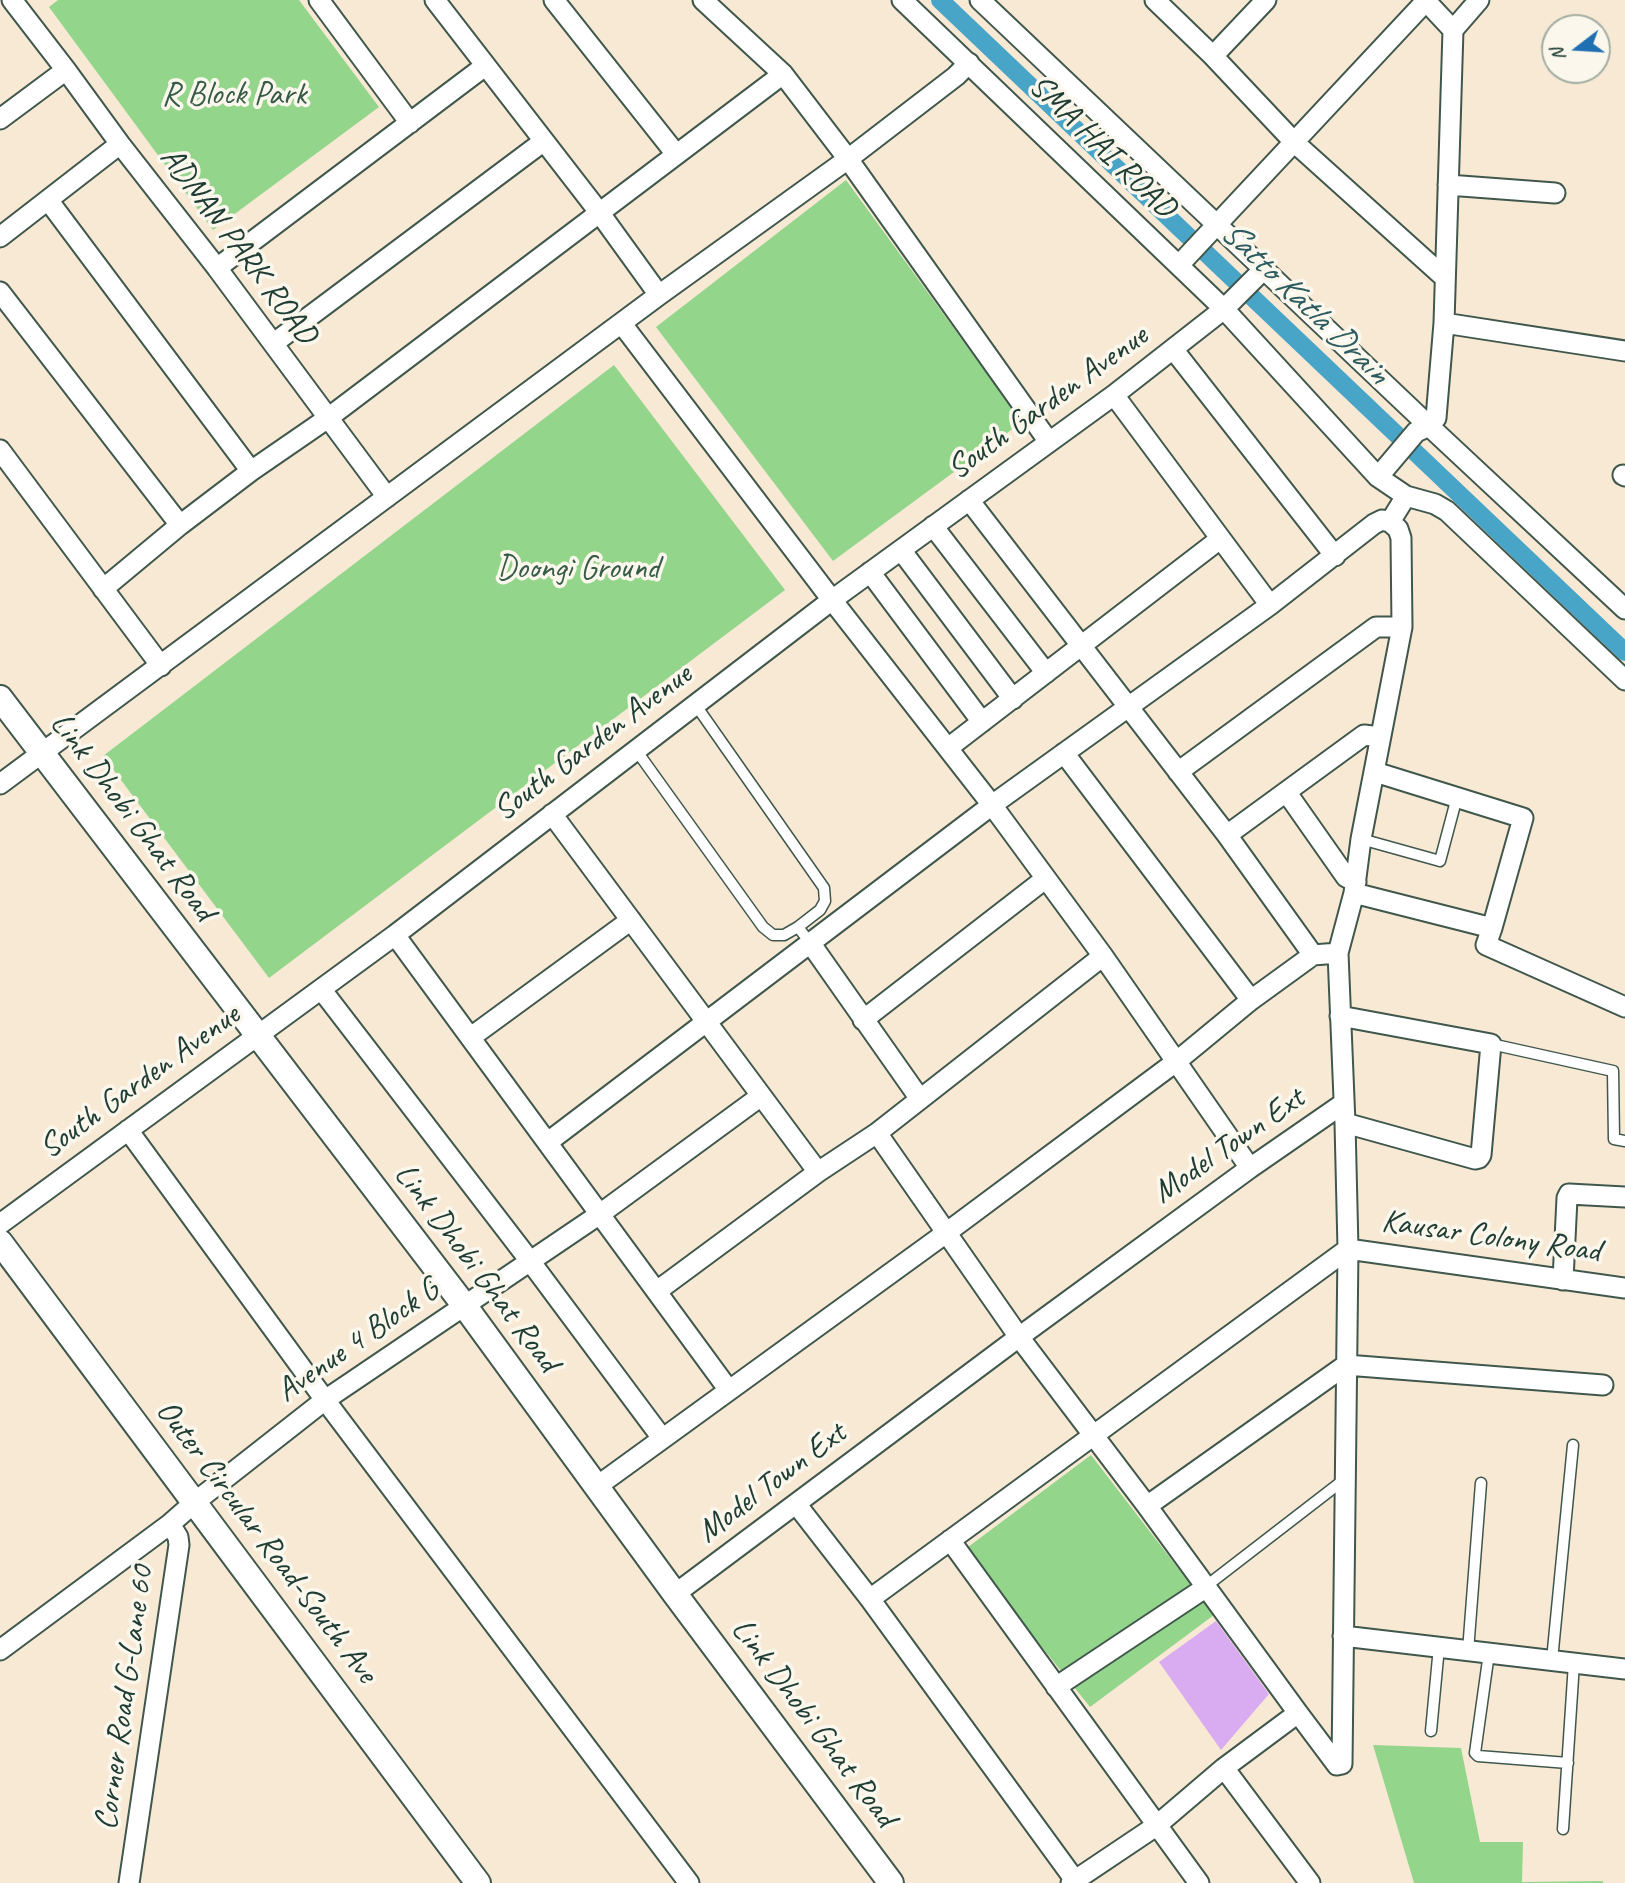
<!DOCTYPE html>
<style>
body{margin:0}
#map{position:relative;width:1625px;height:1883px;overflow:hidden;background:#f8e9d5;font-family:Caveat,sans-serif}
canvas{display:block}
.north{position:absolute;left:1541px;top:14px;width:70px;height:70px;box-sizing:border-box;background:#fbf7ec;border:2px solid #a3ada2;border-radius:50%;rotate:253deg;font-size:19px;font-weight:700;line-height:28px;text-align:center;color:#1f3d34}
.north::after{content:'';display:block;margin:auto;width:24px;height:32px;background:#1f6fb2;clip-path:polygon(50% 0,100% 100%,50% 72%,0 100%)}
</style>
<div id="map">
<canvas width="1625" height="1883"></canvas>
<div class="north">N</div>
</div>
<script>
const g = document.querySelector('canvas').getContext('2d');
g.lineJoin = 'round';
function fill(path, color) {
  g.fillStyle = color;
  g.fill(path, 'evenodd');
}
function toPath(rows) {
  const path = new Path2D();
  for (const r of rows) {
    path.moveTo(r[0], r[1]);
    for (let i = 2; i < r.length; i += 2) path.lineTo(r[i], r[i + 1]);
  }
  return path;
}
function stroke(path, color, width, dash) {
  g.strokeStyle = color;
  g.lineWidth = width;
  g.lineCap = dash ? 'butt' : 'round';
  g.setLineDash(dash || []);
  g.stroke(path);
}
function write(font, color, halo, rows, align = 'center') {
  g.font = font + ' Caveat,sans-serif';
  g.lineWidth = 7;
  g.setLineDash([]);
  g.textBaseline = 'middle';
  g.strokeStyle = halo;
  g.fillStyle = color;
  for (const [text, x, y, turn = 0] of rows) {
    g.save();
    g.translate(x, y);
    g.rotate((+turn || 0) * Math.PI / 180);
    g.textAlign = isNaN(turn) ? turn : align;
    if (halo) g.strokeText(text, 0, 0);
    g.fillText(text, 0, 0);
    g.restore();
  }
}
fill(toPath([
 [58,0,299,0,379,107,213,230,49,7],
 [846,180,1022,422,833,561,656,327],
 [614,365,785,590,269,978,103,756],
 [1091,1455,1214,1615,1090,1707,964,1550],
 [1373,1745,1461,1748,1480,1842,1523,1842,1522,1882,1603,1881,1603,1883,1414,1883]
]), '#94d58c');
stroke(toPath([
 [940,0,1625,652]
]), '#49a5c7', 18);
fill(toPath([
 [1216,1621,1269,1694,1221,1750,1159,1662]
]), '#d9abf1');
const service = toPath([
 [695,704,824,888,825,901,820,910,798,927],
 [636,750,763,927,773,935,784,935,798,927,811,944],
 [1361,839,1440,861,1457,797],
 [1491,1044,1613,1071,1614,1139,1625,1141],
 [1205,1587,1345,1479],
 [1468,1651,1481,1483],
 [1489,1653,1475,1753,1478,1756,1568,1763],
 [1552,1660,1573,1445],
 [1431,1731,1439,1647],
 [1563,1829,1574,1663]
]);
const minor = toPath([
 [12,0,66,70,120,144,217,268,387,497],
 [319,0,410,123],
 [435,0,599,212,659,295],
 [554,0,676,154],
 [703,0,783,74,848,159,1049,442],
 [902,0,1224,309,1378,477,1406,496,1435,504,1447,511,1625,680],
 [980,0,1429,426,1625,609],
 [1155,0,1213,56,1295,143,1445,278],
 [1453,30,1479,0],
 [1213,56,1266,0],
 [0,119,66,70],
 [1448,185,1555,193],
 [48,200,251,471],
 [0,237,120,144],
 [1179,265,1426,1],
 [217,268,485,66],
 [0,292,180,525],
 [1444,323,1625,351],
 [622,324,832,600,992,805,1103,956,1250,1168],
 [274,343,544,141],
 [1173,349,1335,556],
 [1114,395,1270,605],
 [0,450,161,666],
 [1623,475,1625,476],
 [1378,477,1416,432,1429,426,1436,418,1444,323,1453,30,1425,0],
 [969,500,1227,835,1313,955],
 [933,526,1046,673],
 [901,550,1013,699],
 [870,572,982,722],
 [103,589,180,525,251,471,328,418,783,74],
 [948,748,1220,539],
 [1064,753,1251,1000],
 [1178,772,1376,627,1402,627],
 [1375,772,1523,818,1492,928],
 [0,784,659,295,848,159,956,76,969,63],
 [1287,793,1346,877,1356,882],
 [552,814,818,1172],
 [1227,835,1364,735,1380,737],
 [1354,893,1492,928,1486,945,1625,1007],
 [395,935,728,1389],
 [811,944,920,1099],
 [321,989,530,1261,662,1438],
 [1340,1016,1491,1044,1481,1155,1479,1158,1475,1159,1345,1123],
 [863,1020,1045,879],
 [471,1037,631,920],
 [128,1130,325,1400,689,1883],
 [877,1133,1019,1337,1147,1506,1298,1713,1337,1765,1342,1764,1348,1249,1345,1123,1338,953,1354,893,1361,839,1402,627,1401,538,1398,529,1390,522],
 [548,1142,992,805,1270,605,1374,524,1382,520,1390,522,1406,496],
 [0,1224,395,935,832,600,1114,395,1224,309,1264,269],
 [1563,1280,1567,1198,1569,1194,1625,1197],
 [657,1291,818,1172,877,1133,1103,956],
 [596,1487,946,1233,1177,1061,1251,1000,1313,955,1338,953],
 [797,1505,870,1599,1077,1883],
 [1147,1506,1346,1365,1603,1385],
 [950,1540,1199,1883],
 [675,1594,1019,1337,1250,1168,1344,1103],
 [870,1599,1348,1249,1625,1288],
 [1343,1636,1625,1669],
 [0,1650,170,1524,195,1502,325,1400,600,1214,761,1096],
 [1056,1687,1205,1588],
 [1224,1768,1310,1883],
 [129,1883,179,1545,178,1537,170,1524],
 [1071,1883,1156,1826,1224,1768,1298,1713]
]);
const tertiary = toPath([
 [0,698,464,1305,675,1594,891,1883],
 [0,1242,478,1883]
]);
stroke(service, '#40574c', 13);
stroke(minor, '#40574c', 23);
stroke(tertiary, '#40574c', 28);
stroke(service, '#fff', 10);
stroke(minor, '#fff', 19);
stroke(tertiary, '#fff', 24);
write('33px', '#365b46', '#fbf7ec', [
 ["R Block Park",234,95],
 ["Doongi Ground",578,569]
]);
write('33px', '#1f3d34', '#fbf7ec', [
 ["SMA HAI ROAD",1102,147,44],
 ["ADNAN PARK ROAD",238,246,53],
 ["South Garden Avenue",1048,403,-36],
 ["South Garden Avenue",593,743,-37],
 ["Link Dhobi Ghat Road",132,817,53],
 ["South Garden Avenue",140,1082,-36],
 ["Model Town Ext",1229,1146,-35],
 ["Kausar Colony Road",1491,1237,8],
 ["Link Dhobi Ghat Road",476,1268,53],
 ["Avenue 4 Block G",358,1341,-35],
 ["Model Town Ext",772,1483,-37],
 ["Outer Circular Road-South Ave",266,1542,53],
 ["Corner Road G-Lane 60",125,1698,-82],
 ["Link Dhobi Ghat Road",813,1723,53]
]);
write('italic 35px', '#2c5c60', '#fbf7ec', [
 ["Satto Katla Drain",1304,303,44]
]);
</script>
